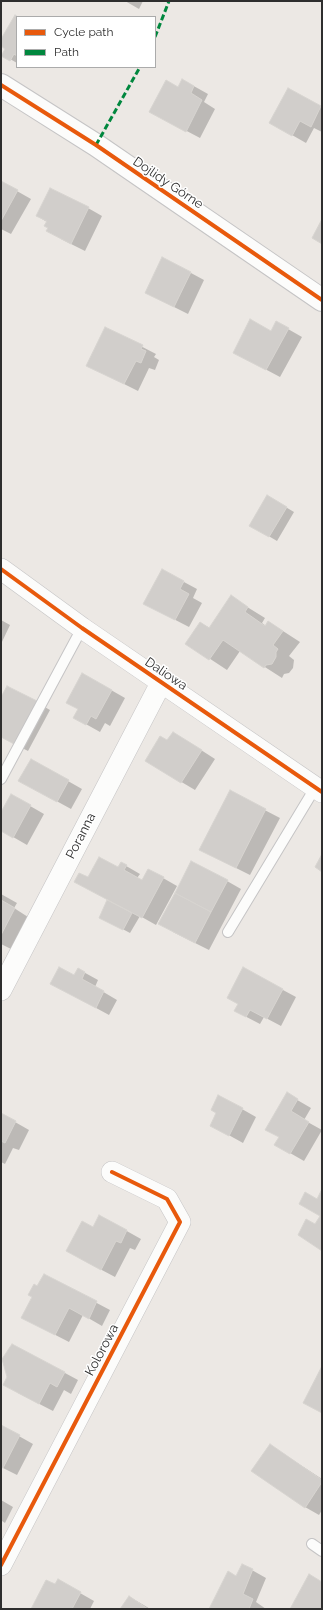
<!DOCTYPE html>
<meta charset="utf-8">
<style>
body{margin:0}
#map{position:relative;width:323px;height:1610px;overflow:hidden;background:#ece8e4;font-family:Raleway,sans-serif}
canvas{display:block}
.frame{position:absolute;inset:0;border:2px solid #2e2e2e;pointer-events:none}
.legend{position:absolute;left:16px;top:16px;width:140px;height:52px;box-sizing:border-box;background:#fff;border:1px solid #ababab;margin:0;padding:5px 7px;list-style:none;font-size:12px;color:#2e2e2e}
.legend li{display:flex;align-items:center;gap:8px;height:20px}
.legend b{width:20px;border:1px solid #ababab}
</style>
<div id="map">
<canvas width="323" height="1610"></canvas>
<div class="frame"></div>
<ul class="legend">
<li><b style="height:5px;background:#e8590c"></b>Cycle path</li>
<li><b style="height:5px;background:#00873e"></b>Path</li>
</ul>
</div>
<script>
const g = document.querySelector('canvas').getContext('2d');
g.lineJoin = 'round';
function fill(path, color) {
  g.fillStyle = color;
  g.fill(path, 'evenodd');
}
function toPath(rows) {
  const path = new Path2D();
  for (const r of rows) {
    path.moveTo(r[0], r[1]);
    for (let i = 2; i < r.length; i += 2) path.lineTo(r[i], r[i + 1]);
  }
  return path;
}
function stroke(path, color, width, dash) {
  g.strokeStyle = color;
  g.lineWidth = width;
  g.lineCap = dash ? 'butt' : 'round';
  g.setLineDash(dash || []);
  g.stroke(path);
}
function write(font, color, halo, rows, align = 'center') {
  g.font = font + ' Raleway,sans-serif';
  g.lineWidth = 3;
  g.setLineDash([]);
  g.textBaseline = 'middle';
  g.strokeStyle = halo;
  g.fillStyle = color;
  for (const [text, x, y, turn = 0] of rows) {
    g.save();
    g.translate(x, y);
    g.rotate((+turn || 0) * Math.PI / 180);
    g.textAlign = isNaN(turn) ? turn : align;
    if (halo) g.strokeText(text, 0, 0);
    g.fillText(text, 0, 0);
    g.restore();
  }
}
fill(toPath([
 [125,1,143,1,139,9],
 [17,17,17,63,3,55,7,48,1,45,1,41],
 [183,80,208,94,204,102,215,109,200,138,164,119],
 [289,90,322,108,322,132,314,128,306,143,271,123],
 [1,182,31,199,11,234,1,229],
 [88,208,102,216,85,251,61,239,49,228,47,222,37,216],
 [191,273,204,280,188,314,146,293],
 [106,328,156,354,154,357,159,360,155,370,149,368,138,391,88,366],
 [288,329,302,337,280,377,248,360],
 [267,496,294,512,277,541,250,525],
 [184,582,197,589,193,598,202,603,189,627,158,611],
 [231,597,265,618,262,623,266,626,269,622,300,642,289,656,294,660,293,668,289,673,284,674,282,678,240,651,227,670,186,643,201,623,210,628],
 [1,620,10,625,1,644],
 [111,690,125,698,110,726,105,723,100,732,75,718],
 [1,699,36,702,50,710,28,751,1,737],
 [187,741,215,759,195,790,146,761,168,742],
 [31,760,82,789,71,809,20,781],
 [230,792,280,818,250,875,214,857],
 [11,795,44,814,27,845,1,830,1,814],
 [121,863,140,874,137,878,143,881,163,878,177,886,156,925,140,916,130,933,100,917,109,900,89,878,118,868],
 [227,881,241,889,209,950,173,932],
 [1,894,17,903,14,908,28,917,11,949,1,944],
 [78,969,98,980,95,987,117,1000,109,1015,52,984,75,976],
 [283,990,296,997,281,1026,264,1017,260,1024,235,1011],
 [287,1094,311,1108,304,1120,322,1130,304,1161,276,1145,280,1137],
 [219,1096,256,1117,243,1143,225,1133],
 [1,1114,29,1130,19,1150,13,1148,5,1164,1,1162],
 [100,1216,141,1239,135,1250,130,1248,115,1277,81,1259],
 [44,1275,110,1310,102,1326,83,1315,69,1342,36,1325,38,1287],
 [13,1345,78,1380,71,1394,64,1390,53,1411,18,1393,8,1377],
 [1,1426,33,1444,17,1475,1,1467],
 [270,1445,322,1479,322,1510,319,1515,305,1507],
 [1,1500,13,1507,5,1523,2,1521,1,1524],
 [243,1565,266,1578,256,1602,266,1609,210,1609,237,1577],
 [80,1593,94,1601,90,1609,32,1609],
 [130,1597,147,1607,150,1609,122,1609]
]), '#0003');
const building = toPath([
 [15,15,18,17,17,56,14,54,10,61,1,56,5,49,1,46,1,39,15,15],
 [182,79,194,86,191,93,202,100,186,132,149,112,166,80,178,87,182,79],
 [288,88,321,106,311,127,300,121,292,136,269,123,288,88],
 [1,181,18,190,1,221,1,181],
 [50,188,89,207,71,244,46,231,48,228,44,226,47,221,36,216,50,188],
 [322,219,322,244,312,238,322,219],
 [162,257,191,272,174,307,145,293,162,257],
 [250,319,271,331,276,321,289,328,266,370,233,353,250,319],
 [105,327,143,345,141,349,146,351,141,363,136,361,124,384,86,366,105,327],
 [267,495,287,507,269,537,249,526,267,495],
 [162,569,184,581,180,589,189,594,175,620,143,604,162,569],
 [231,595,248,607,245,612,265,626,268,621,283,631,273,645,278,649,276,652,276,657,272,664,266,665,264,668,223,640,209,660,185,644,200,622,209,628,231,595],
 [82,673,112,690,96,719,91,716,86,725,73,718,78,709,66,703,82,673],
 [7,686,37,701,14,744,1,737,1,697,7,686],
 [173,732,202,750,181,783,145,761,160,736,167,740,173,732],
 [31,759,69,780,57,802,18,781,31,759],
 [230,790,266,809,236,868,199,850,230,790],
 [11,794,31,805,13,838,1,831,1,812,11,794],
 [322,854,322,872,315,867,322,854],
 [99,857,118,867,121,862,127,865,124,870,142,880,148,869,164,877,142,918,74,882,79,873,88,877,99,857],
 [191,861,228,880,211,912,175,893,191,861],
 [175,893,211,912,195,943,158,924,175,893],
 [1,900,15,908,1,935,1,900],
 [107,900,132,913,123,930,99,918,107,900],
 [59,967,74,975,78,968,85,972,82,979,104,991,96,1008,50,984,59,967],
 [243,967,283,989,267,1019,250,1010,246,1017,234,1011,238,1004,227,998,243,967],
 [287,1092,298,1099,291,1111,309,1122,290,1154,274,1145,279,1137,265,1130,287,1092],
 [218,1095,243,1108,229,1136,210,1126,216,1113,211,1110,218,1095],
 [1,1113,16,1121,5,1143,1,1141,1,1113],
 [322,1189,322,1251,298,1235,306,1219,315,1224,320,1216,299,1204,305,1192,317,1199,322,1189],
 [99,1215,127,1230,121,1243,116,1241,101,1270,66,1251,82,1221,93,1227,99,1215],
 [44,1274,97,1301,89,1319,69,1308,55,1335,21,1318,32,1297,28,1295,34,1284,37,1286,44,1274],
 [12,1344,65,1372,57,1387,50,1383,39,1404,3,1385,7,1377,2,1359,12,1344],
 [322,1366,322,1413,303,1403,322,1366],
 [1,1425,20,1435,3,1468,1,1467,1,1425],
 [270,1444,322,1480,322,1482,305,1508,251,1471,270,1444],
 [242,1564,253,1569,243,1594,253,1599,249,1609,209,1609,228,1571,236,1576,242,1564],
 [309,1574,322,1582,322,1609,290,1609,309,1574],
 [58,1579,81,1592,72,1609,31,1609,46,1580,55,1584,58,1579],
 [129,1596,148,1609,120,1609,129,1596]
]);
fill(building, '#d1cecb');
stroke(building, '#d7d4d0', 1);
const lane = toPath([
 [1,779,82,628],
 [228,932,315,788],
 [312,1544,322,1551]
]);
const street = toPath([
 [1,569,82,628,322,792],
 [1,990,161,683],
 [1,1565,180,1222,167,1199,112,1172]
]);
const secondary = toPath([
 [1,85,96,145,322,300]
]);
stroke(lane, '#c5c4c5', 12);
stroke(street, '#c5c4c5', 22);
stroke(secondary, '#c5c4c5', 24);
stroke(lane, '#fcfcfb', 10);
stroke(street, '#fcfcfb', 21);
stroke(secondary, '#fcfcfb', 22);
stroke(toPath([
 [155,37,169,1],
 [96,145,140,67]
]), '#00873e', 3, [6, 3]);
stroke(toPath([
 [1,85,96,145,322,300],
 [1,569,82,628,322,792],
 [1,1565,180,1222,167,1199,112,1172]
]), '#e8590c', 4);
write('13px', '#2e2e2e', '#fff', [
 ["Dojlidy Górne",168,183,34],
 ["Daliowa",166,674,34],
 ["Poranna",81,836,-63],
 ["Kolorowa",102,1350,-62]
]);
</script>
